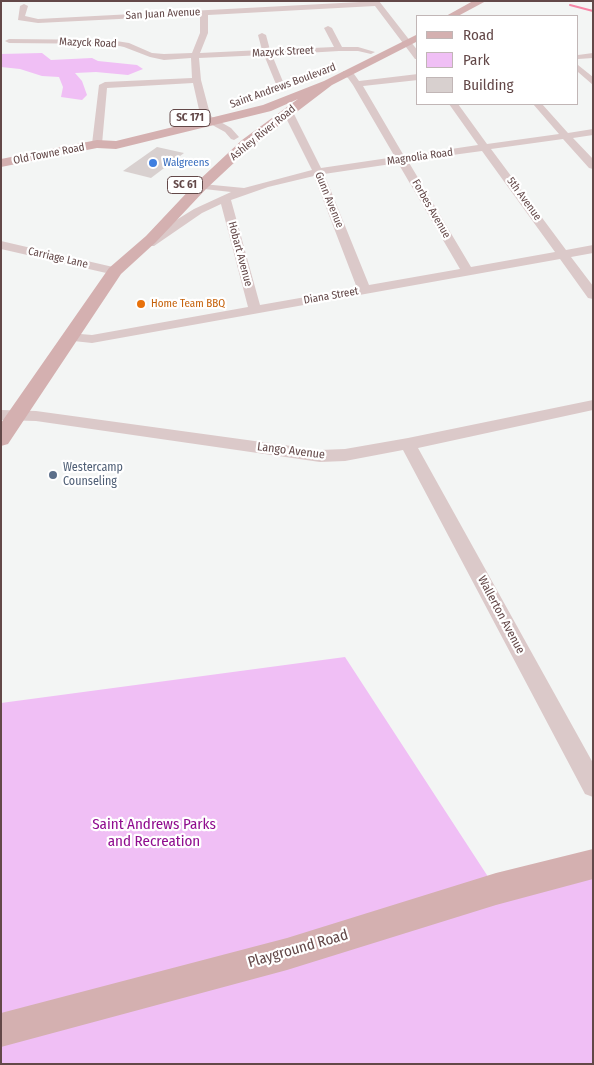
<!DOCTYPE html>
<style>
body{margin:0}
#map{position:relative;width:594px;height:1065px;overflow:hidden;background:#f3f5f4;font-family:"Fira Sans Condensed",sans-serif}
canvas{display:block}
.frame{position:absolute;inset:0;border:2px solid #634848;pointer-events:none}
.legend{position:absolute;left:416px;top:15px;width:162px;height:90px;box-sizing:border-box;background:#fff;border:1px solid #c1b6b6;margin:0;padding:6px 9px;list-style:none;font-size:15px;color:#634848}
.legend li{display:flex;align-items:center;gap:10px;height:25px}
.legend b{width:25px;border:1px solid #c1b6b6}
</style>
<div id="map">
<canvas width="594" height="1065"></canvas>
<div class="frame"></div>
<ul class="legend">
<li><b style="height:6px;background:#d4b0b0"></b>Road</li>
<li><b style="height:14px;background:#f0bff5"></b>Park</li>
<li><b style="height:14px;background:#d8d0cf"></b>Building</li>
</ul>
</div>
<script>
const g = document.querySelector('canvas').getContext('2d');
g.lineJoin = 'round';
function fill(path, color) {
  g.fillStyle = color;
  g.fill(path, 'evenodd');
}
function toPath(rows) {
  const path = new Path2D();
  for (const r of rows) {
    path.moveTo(r[0], r[1]);
    for (let i = 2; i < r.length; i += 2) path.lineTo(r[i], r[i + 1]);
  }
  return path;
}
function stroke(path, color, width, dash) {
  g.strokeStyle = color;
  g.lineWidth = width;
  g.lineCap = dash ? 'butt' : 'round';
  g.setLineDash(dash || []);
  g.stroke(path);
}
function write(font, color, halo, rows, align = 'center') {
  g.font = font + ' "Fira Sans Condensed",sans-serif';
  g.lineWidth = 4.5;
  g.setLineDash([]);
  g.textBaseline = 'middle';
  g.strokeStyle = halo;
  g.fillStyle = color;
  for (const [text, x, y, turn = 0] of rows) {
    g.save();
    g.translate(x, y);
    g.rotate((+turn || 0) * Math.PI / 180);
    g.textAlign = isNaN(turn) ? turn : align;
    if (halo) g.strokeText(text, 0, 0);
    g.fillText(text, 0, 0);
    g.restore();
  }
}
fill(toPath([
 [42,53,51,60,92,58,98,61,137,65,143,69,128,75,96,72,75,73,82,81,87,95,82,100,61,97,63,87,59,77,42,76,20,69,1,67,1,54],
 [345,657,496,889,593,864,593,1064,1,1064,1,703]
]), '#f0bff5');
stroke(toPath([
 [570,5,593,11]
]), '#f787a7', 2);
fill(toPath([
 [157,147,184,153,151,178,123,171]
]), '#d8d0cf');
fill(toPath([
 [379,1,418,51,418,59,415,59,375,6,208,15,208,33,200,53,262,50,258,35,262,33,266,35,270,50,334,47,324,28,328,26,332,28,342,47,358,47,375,52,371,54,358,51,339,51,272,55,286,89,282,92,278,89,264,55,199,58,201,80,210,114,212,117,231,128,239,137,234,140,231,139,225,132,205,121,200,114,193,83,107,88,102,144,97,147,93,146,92,144,99,85,105,82,192,78,191,58,164,60,150,57,124,47,110,44,9,43,5,41,9,39,110,40,129,43,152,53,164,54,192,53,200,33,200,15,38,23,18,20,20,6,24,4,28,6,25,16,38,19,379,1],
 [593,53,593,58,578,59,578,55,593,53],
 [578,65,593,77,593,85,578,72,578,65],
 [344,71,354,74,359,81,418,74,418,80,363,86,404,156,478,145,449,104,458,104,487,144,559,134,533,104,542,104,568,133,593,129,593,135,573,138,593,159,593,169,589,168,563,139,491,149,566,250,593,245,593,253,571,257,593,286,593,299,588,298,560,259,92,343,64,340,62,337,69,333,92,335,248,307,221,204,202,213,154,246,146,246,144,243,165,227,194,209,231,192,186,187,181,184,182,182,244,188,312,170,283,112,285,110,288,109,293,112,321,168,395,157,353,85,348,78,340,74,344,71],
 [482,151,555,252,471,267,408,161,482,151],
 [398,163,460,269,369,285,324,174,398,163],
 [314,176,357,288,260,305,231,200,268,187,314,176],
 [1,241,113,267,124,258,132,258,134,261,119,274,115,275,1,249,1,241],
 [593,400,593,410,418,448,593,763,593,797,585,794,403,450,345,461,320,462,36,421,1,420,1,410,36,411,320,450,345,449,408,438,593,400]
]), '#dbc9c9');
fill(toPath([
 [473,1,486,1,458,16,446,16,473,1],
 [418,34,418,41,332,85,252,146,206,189,156,242,121,274,8,444,1,446,1,423,109,268,146,236,196,183,242,140,298,99,271,111,116,149,97,148,1,167,1,159,97,140,116,141,263,105,324,81,418,34],
 [593,849,593,879,496,905,287,970,1,1047,1,1013,287,938,496,873,593,849]
]), '#d4b0b0');
for (const [x, y, r, color] of [
 [153,163,5,"#3f7fe0"],
 [141,304,5,"#e8710a"],
 [53,475,5,"#5c6f8a"]
]) {
  const dot = new Path2D();
  dot.arc(x, y, r, 0, 2 * Math.PI);
  g.fillStyle = color;
  g.fill(dot);
  stroke(dot, '#fff', 2);
}
write('11px', '#634848', '#fff', [
 ["San Juan Avenue",163,14,-3],
 ["Mazyck Road",88,43,2],
 ["Mazyck Street",283,52,-3],
 ["Saint Andrews Boulevard",283,86,-20],
 ["Ashley River Road",263,133,-39],
 ["Old Towne Road",49,154,-11],
 ["Magnolia Road",420,157,-8],
 ["5th Avenue",524,199,54],
 ["Gunn Avenue",329,200,68],
 ["Forbes Avenue",431,209,60],
 ["Hobart Avenue",240,254,75],
 ["Carriage Lane",58,258,13],
 ["Diana Street",331,296,-10]
]);
for (const [x, y, w] of [
 [190,118,40],
 [185,185,35]
]) {
  const box = new Path2D();
  box.roundRect(x - w / 2, y - 8.5, w, 17, 4);
  g.fillStyle = '#fff';
  g.fill(box);
  stroke(box, '#634848', 1);
}
write('bold 11px', '#634848', null, [
 ["SC 171",190,118],
 ["SC 61",185,185]
]);
write('11px', '#366cbe', '#fff', [
 ["Walgreens",163,163]
], 'left');
write('11px', '#c56008', '#fff', [
 ["Home Team BBQ",151,304]
], 'left');
write('12px', '#634848', '#fff', [
 ["Lango Avenue",291,451,7],
 ["Wallerton Avenue",501,615,62]
]);
write('12px', '#4e5e75', '#fff', [
 ["Westercamp",63,468],
 ["Counseling",63,482]
], 'left');
write('15px', '#900d8f', '#fff', [
 ["Saint Andrews Parks",154,825],
 ["and Recreation",154,842]
]);
write('15px', '#634848', '#fff', [
 ["Playground Road",298,949,-16]
]);
</script>
